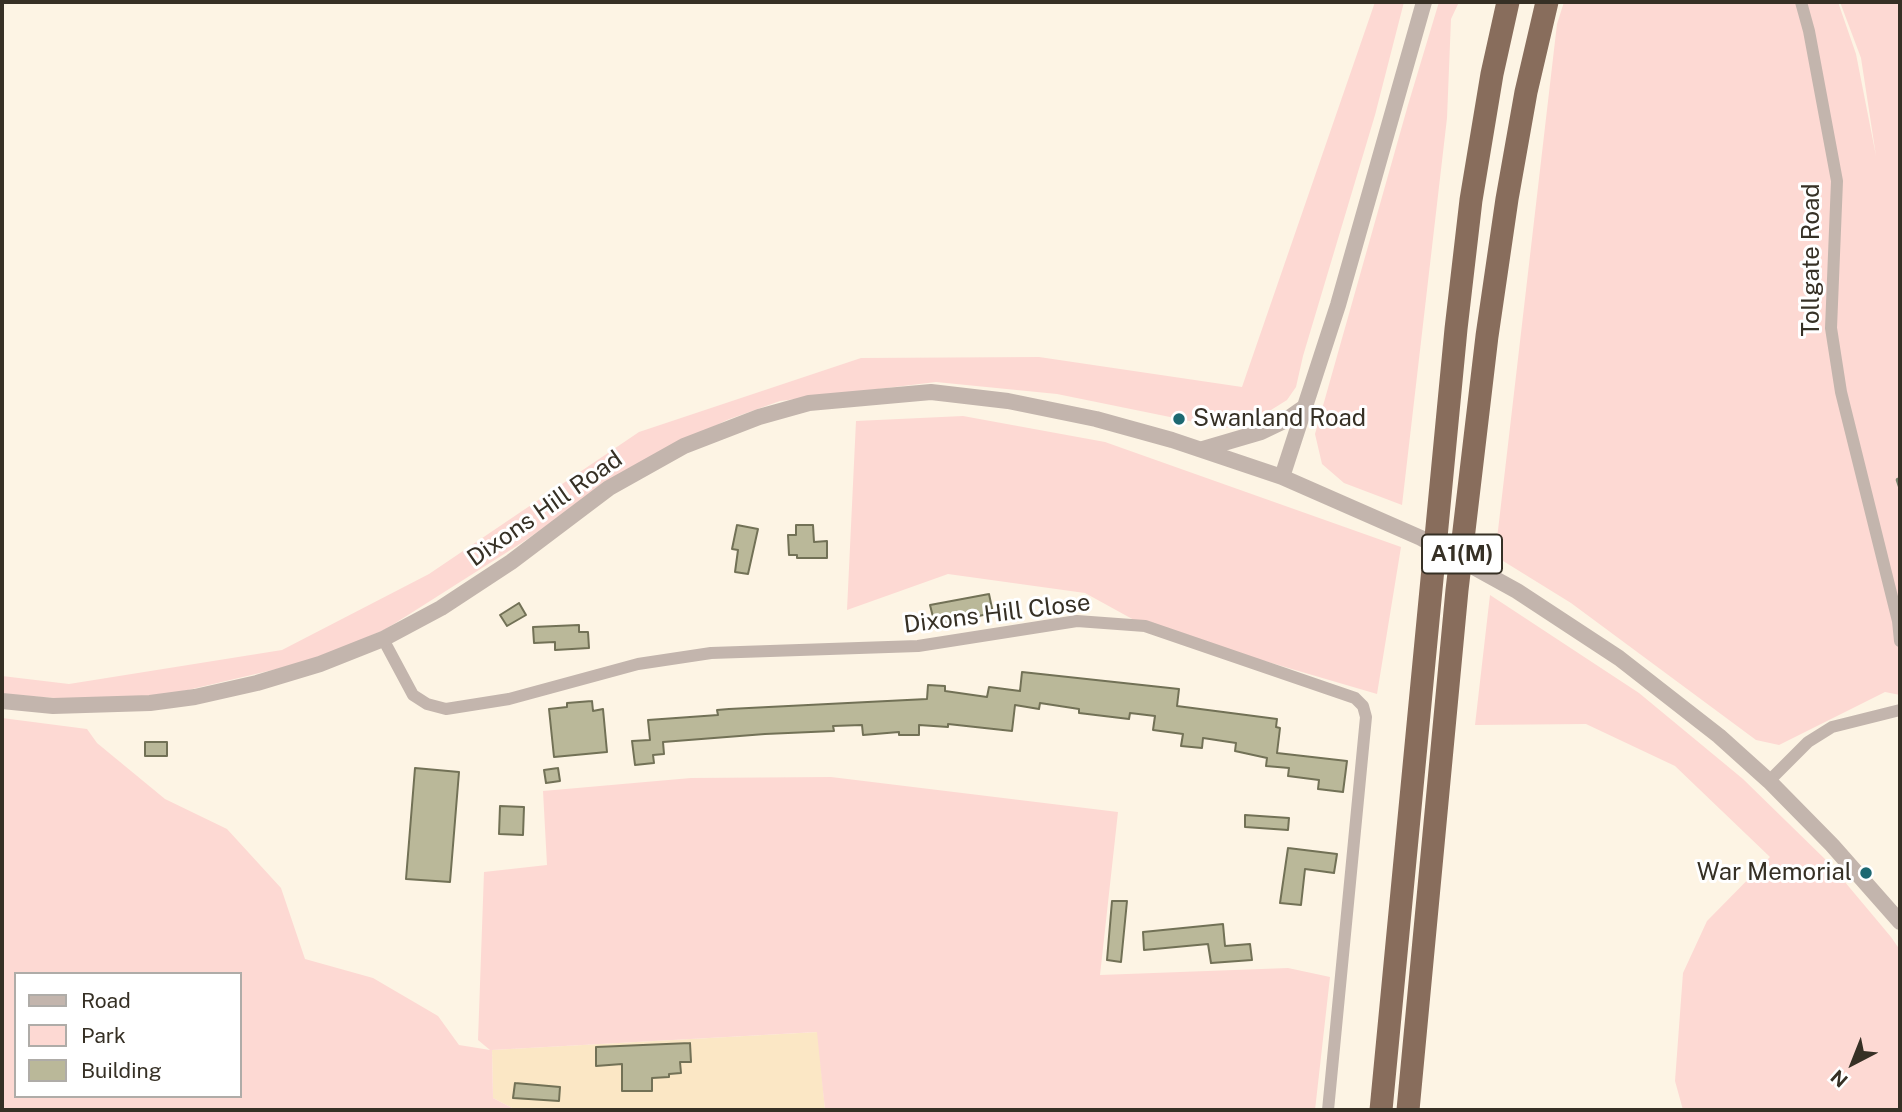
<!DOCTYPE html>
<style>
body{margin:0}
#map{position:relative;width:1902px;height:1112px;overflow:hidden;background:#fdf4e4;font-family:"Public Sans",sans-serif}
canvas{display:block}
.frame{position:absolute;inset:0;border:4px solid #363025;pointer-events:none}
.legend{position:absolute;left:14px;top:972px;width:228px;height:126px;box-sizing:border-box;background:#fff;border:2px solid #afaca8;margin:0;padding:9px 12px;list-style:none;font-size:21px;color:#363025}
.legend li{display:flex;align-items:center;gap:14px;height:35px}
.legend b{width:35px;border:2px solid #afaca8}
.north{position:absolute;left:1818px;top:1028px;width:70px;height:70px;-webkit-text-stroke:5px #fff;paint-order:stroke;rotate:222deg;font-size:19px;font-weight:700;line-height:28px;text-align:center;color:#363025}
.north::after{content:'';display:block;margin:auto;width:24px;height:32px;background:#363025;clip-path:polygon(50% 0,100% 100%,50% 72%,0 100%)}
</style>
<div id="map">
<canvas width="1902" height="1112"></canvas>
<div class="frame"></div>
<ul class="legend">
<li><b style="height:9px;background:#c3b5ad"></b>Road</li>
<li><b style="height:19px;background:#fdd9d3"></b>Park</li>
<li><b style="height:19px;background:#bab899"></b>Building</li>
</ul>
<div class="north">N</div>
</div>
<script>
const g = document.querySelector('canvas').getContext('2d');
g.lineJoin = 'round';
function fill(path, color) {
  g.fillStyle = color;
  g.fill(path, 'evenodd');
}
function toPath(rows) {
  const path = new Path2D();
  for (const r of rows) {
    path.moveTo(r[0], r[1]);
    for (let i = 2; i < r.length; i += 2) path.lineTo(r[i], r[i + 1]);
  }
  return path;
}
function stroke(path, color, width, dash) {
  g.strokeStyle = color;
  g.lineWidth = width;
  g.lineCap = dash ? 'butt' : 'round';
  g.setLineDash(dash || []);
  g.stroke(path);
}
function write(font, color, halo, rows, align = 'center') {
  g.font = font + ' "Public Sans",sans-serif';
  g.lineWidth = 6;
  g.setLineDash([]);
  g.textBaseline = 'middle';
  g.strokeStyle = halo;
  g.fillStyle = color;
  for (const [text, x, y, turn = 0] of rows) {
    g.save();
    g.translate(x, y);
    g.rotate((+turn || 0) * Math.PI / 180);
    g.textAlign = isNaN(turn) ? turn : align;
    if (halo) g.strokeText(text, 0, 0);
    g.fillText(text, 0, 0);
    g.restore();
  }
}
fill(toPath([
 [818,1032,825,1110,516,1110,493,1098,492,1050]
]), '#fbe7c5');
fill(toPath([
 [1375,2,1404,2,1375,115,1303,356,1296,387,1287,400,1247,425,1224,428,1057,394,936,382,780,401,727,420,625,471,523,542,386,629,315,660,154,698,80,700,2,694,2,676,69,684,282,650,429,574,639,432,861,358,1039,357,1242,387],
 [1439,2,1459,2,1451,19,1447,118,1402,505,1344,483,1322,464,1315,434,1408,105],
 [1564,2,1838,2,1856,54,1876,156,1861,58,1840,2,1900,2,1900,695,1885,692,1779,745,1756,740,1571,603,1495,556,1557,24],
 [963,416,1105,442,1401,547,1377,694,1145,626,1085,593,948,574,847,610,856,421],
 [1490,595,1639,693,1743,779,1829,863,1891,937,1900,950,1900,1110,1683,1110,1675,1081,1683,973,1707,921,1770,857,1675,766,1586,724,1475,725],
 [2,718,87,729,97,743,165,799,227,829,281,888,305,959,373,978,438,1016,459,1045,490,1050,478,1040,484,872,547,865,543,791,691,778,831,777,1118,812,1100,975,1288,968,1330,977,1315,1110,825,1110,817,1032,492,1050,493,1098,516,1110,2,1110],
 [16,974,240,974,240,1096,16,1096]
]), '#fdd9d3');
stroke(toPath([
 [1898,480,1900,486]
]), '#7d866f', 4.5);
const building = toPath([
 [737,525,758,529,748,574,735,572,738,550,732,549,737,525],
 [796,525,813,525,814,542,827,541,827,558,797,558,797,555,789,555,788,535,796,535,796,525],
 [989,594,993,613,935,625,930,605,989,594],
 [519,603,526,615,507,626,500,615,519,603],
 [579,625,579,632,588,632,589,648,555,650,555,642,534,643,533,627,579,625],
 [1022,672,1179,689,1177,706,1277,719,1276,727,1280,728,1277,753,1347,761,1343,792,1318,789,1319,780,1288,776,1289,768,1266,766,1267,758,1235,751,1236,743,1203,738,1202,748,1181,746,1183,734,1153,730,1155,716,1130,713,1129,719,1079,713,1079,709,1040,703,1039,709,1015,705,1012,731,948,724,948,727,919,725,919,735,899,735,899,732,863,735,862,725,833,726,834,731,765,734,663,742,664,754,653,755,654,763,635,765,632,741,650,740,648,720,718,715,717,710,729,709,927,699,928,685,945,686,945,691,987,697,989,687,1020,691,1022,672],
 [592,701,593,711,603,709,607,752,554,757,549,709,567,707,567,703,592,701],
 [145,742,167,742,167,756,145,756,145,742],
 [415,768,459,772,450,882,406,879,415,768],
 [558,768,560,781,546,783,544,770,558,768],
 [500,806,524,807,523,835,499,834,500,806],
 [1245,815,1289,818,1288,830,1245,827,1245,815],
 [1288,848,1337,854,1334,873,1305,869,1301,905,1280,903,1288,848],
 [1112,901,1127,901,1121,962,1107,960,1112,901],
 [1223,924,1225,946,1250,944,1252,960,1211,963,1208,944,1144,950,1143,932,1223,924],
 [690,1043,691,1062,680,1062,681,1073,669,1074,669,1077,652,1078,652,1091,622,1091,622,1064,596,1066,596,1047,690,1043],
 [515,1083,560,1087,559,1101,513,1098,515,1083]
]);
fill(building, '#bab899');
stroke(building, '#727156', 2);
stroke(toPath([
 [1801,2,1809,31,1837,181,1831,328,1841,392,1898,621,1900,641],
 [383,639,413,695,427,704,446,709,509,699,638,664,711,653,918,646,1077,621,1145,626,1355,698,1363,706,1366,717,1328,1110],
 [1769,781,1808,742,1832,727,1900,710]
]), '#c3b5ad', 12);
stroke(toPath([
 [1203,449,1261,432,1286,420,1306,406],
 [1282,477,1338,305,1424,2],
 [2,701,53,706,150,703,195,697,257,683,320,664,383,639,441,608,511,562,609,488,684,446,759,417,809,403,931,392,1008,401,1096,419,1172,440,1282,477,1421,538,1517,591,1619,658,1719,736,1769,781,1832,845,1900,922]
]), '#c3b5ad', 16);
stroke(toPath([
 [1381,1110,1456,329,1471,200,1492,74,1508,2],
 [1408,1110,1457,590,1487,336,1507,199,1526,92,1547,2]
]), '#886d5c', 23);
for (const [x, y, r, color] of [
 [1179,419,7,"#1d6871"],
 [1866,873,7,"#1d6871"]
]) {
  const dot = new Path2D();
  dot.arc(x, y, r, 0, 2 * Math.PI);
  g.fillStyle = color;
  g.fill(dot);
  stroke(dot, '#fff', 2.5);
}
for (const [x, y, w] of [
 [1462,554,80]
]) {
  const box = new Path2D();
  box.roundRect(x - w / 2, y - 19.5, w, 39, 5);
  g.fillStyle = '#fff';
  g.fill(box);
  stroke(box, '#363025', 2);
}
write('bold 23px', '#363025', null, [
 ["A1(M)",1462,554]
]);
write('24px', '#363025', '#fff', [
 ["Tollgate Road",1812,260,-90],
 ["Dixons Hill Road",545,509,-35],
 ["Dixons Hill Close",997,614,-7]
]);
write('24px', '#363025', '#fff', [
 ["Swanland Road",1193,419],
 ["War Memorial",1852,873,"right"]
], 'left');
</script>
